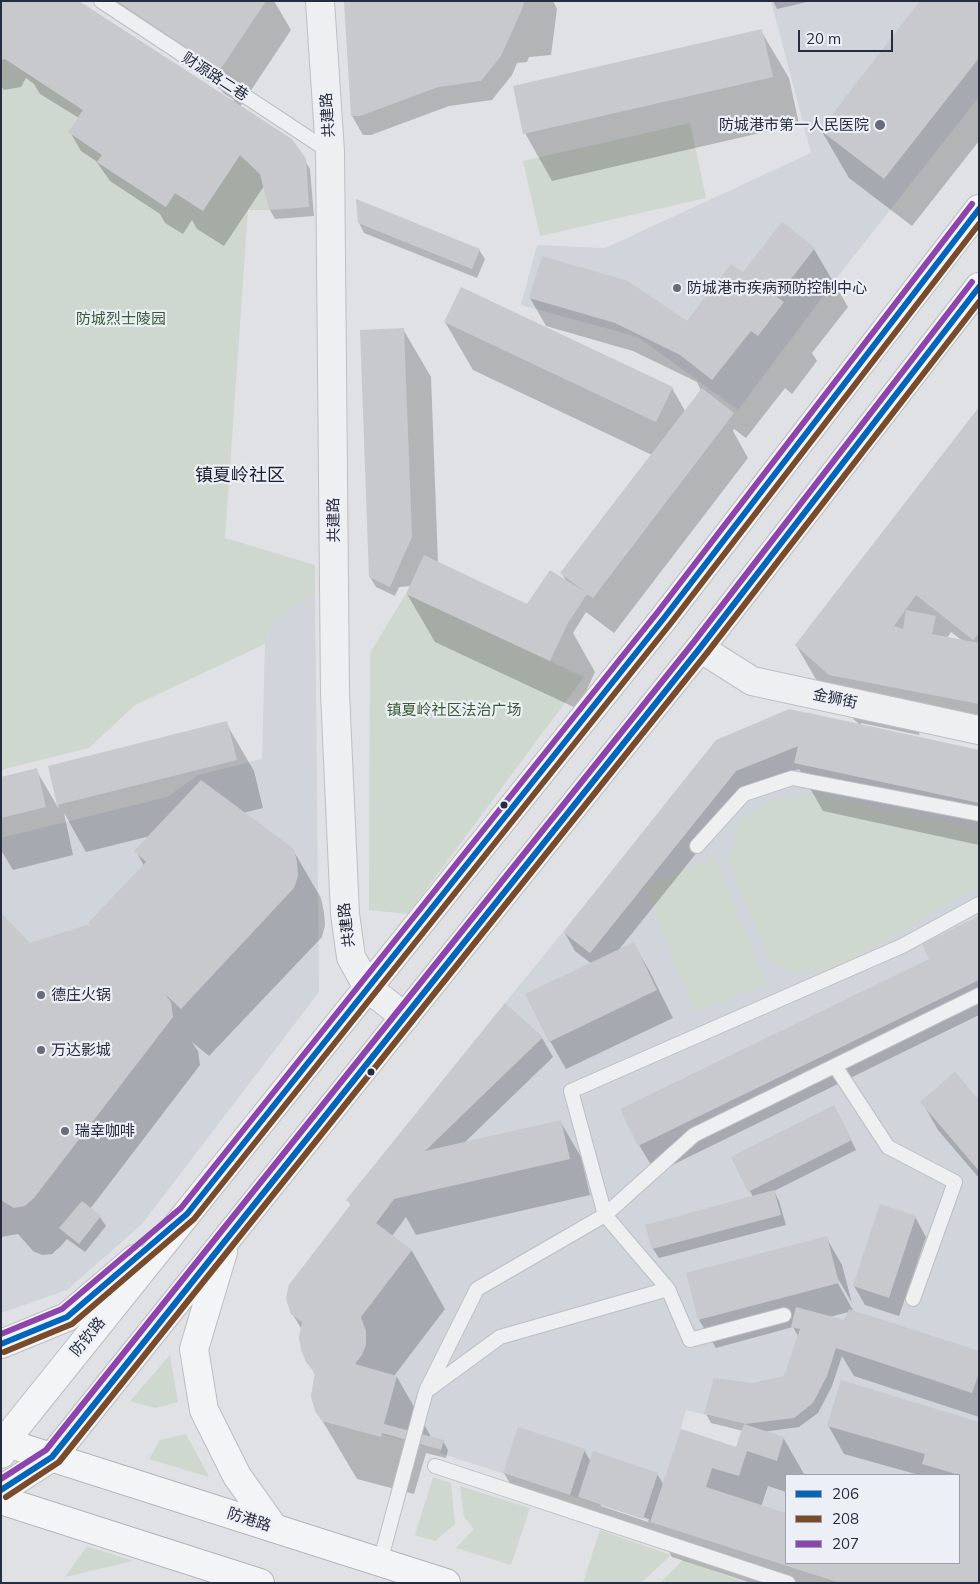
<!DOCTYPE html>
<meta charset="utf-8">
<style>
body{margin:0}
#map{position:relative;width:980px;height:1584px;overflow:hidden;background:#dfe1e4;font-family:Mulish,sans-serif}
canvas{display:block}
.frame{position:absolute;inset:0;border:2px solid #262d3e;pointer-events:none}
.legend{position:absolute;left:785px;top:1474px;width:175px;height:90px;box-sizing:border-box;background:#eceff5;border:1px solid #9da1ac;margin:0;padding:6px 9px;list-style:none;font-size:15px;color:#262d3e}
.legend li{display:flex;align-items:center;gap:10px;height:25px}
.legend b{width:25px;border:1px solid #9da1ac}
.scale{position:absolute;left:798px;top:30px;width:95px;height:22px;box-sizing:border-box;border:2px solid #262d3e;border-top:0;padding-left:6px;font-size:15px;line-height:18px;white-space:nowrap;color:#262d3e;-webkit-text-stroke:4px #eceff5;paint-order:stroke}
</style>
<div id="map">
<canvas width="980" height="1584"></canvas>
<div class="frame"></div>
<ul class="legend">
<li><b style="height:6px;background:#0065bd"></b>206</li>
<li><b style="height:6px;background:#7a4b2a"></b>208</li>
<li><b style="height:6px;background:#8e44ad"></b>207</li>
</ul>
<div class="scale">20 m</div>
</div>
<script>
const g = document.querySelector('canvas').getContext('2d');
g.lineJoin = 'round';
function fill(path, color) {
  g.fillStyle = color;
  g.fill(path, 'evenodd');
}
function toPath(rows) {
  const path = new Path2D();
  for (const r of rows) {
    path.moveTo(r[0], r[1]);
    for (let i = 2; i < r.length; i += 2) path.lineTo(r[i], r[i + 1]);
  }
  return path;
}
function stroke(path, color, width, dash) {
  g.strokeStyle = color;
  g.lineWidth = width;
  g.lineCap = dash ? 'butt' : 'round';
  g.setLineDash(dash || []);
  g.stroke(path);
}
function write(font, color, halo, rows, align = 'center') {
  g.font = font + ' Mulish,"Noto Sans SC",sans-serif';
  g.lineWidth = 4.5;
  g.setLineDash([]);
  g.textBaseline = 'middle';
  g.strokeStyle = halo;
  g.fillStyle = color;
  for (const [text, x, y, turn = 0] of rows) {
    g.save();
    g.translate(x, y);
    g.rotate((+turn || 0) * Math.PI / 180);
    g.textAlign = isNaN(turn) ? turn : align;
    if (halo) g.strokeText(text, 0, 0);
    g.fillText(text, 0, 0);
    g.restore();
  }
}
fill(toPath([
 [771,1,979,1,979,97,842,271,738,410,638,337,521,305,537,245,605,248,811,153],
 [315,594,319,992,142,1224,67,1290,1,1313,1,838,167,797,198,775,262,759,265,644,272,620],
 [806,712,979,750,979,1516,957,1583,840,1583,440,1453,441,1450,381,1434,315,1411,311,1396,315,1373,299,1338,302,1322,291,1314,286,1299,289,1285,351,1204,376,1223,394,1200,385,1161,425,1151,542,1038,505,1003,563,932,590,953,736,771,798,746],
 [686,1410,744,1424,736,1447,681,1429],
 [786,1475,959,1475,959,1563,786,1563]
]), '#d0d4db');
fill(toPath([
 [5,59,83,110,68,132,102,155,97,162,166,207,175,193,203,211,240,155,260,174,269,210,248,210,225,538,315,565,315,594,272,620,265,644,135,705,89,748,1,770,1,60],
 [690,123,706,198,540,236,523,161],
 [406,594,584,677,408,914,369,910,370,653],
 [810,794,979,830,979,886,837,968,794,973,771,963,728,860,740,821,774,799],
 [715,857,766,984,695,1012,644,885],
 [170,1355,178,1402,155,1408,130,1401],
 [186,1434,209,1477,149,1459,160,1440],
 [433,1477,451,1483,455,1524,435,1541,415,1535],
 [460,1486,530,1508,511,1565,456,1548,474,1529,464,1517],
 [600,1530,671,1555,641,1583,583,1583],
 [87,1546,133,1561,65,1577],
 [683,1560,747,1583,660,1583]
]), '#ced8cf');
fill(toPath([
 [1,1,233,102,234,100,223,93,218,85,92,1,274,1,291,30,240,107,304,159,310,169,314,216,275,219,270,210,264,186,224,246,197,229,192,220,183,234,165,223,160,214,110,181,96,161,81,151,70,132,79,118,40,94,34,84,26,78,21,87,4,90,1,86],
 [345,1,553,1,557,9,551,55,529,57,527,62,517,63,512,75,492,100,449,106,371,135,363,135,352,116],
 [773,1,811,1,777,9],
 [979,1,979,141,912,226,849,178,821,130],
 [761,31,789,78,799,124,552,181,525,133],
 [359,223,479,250,485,259,477,278,364,233],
 [782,224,814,249,848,307,812,353,817,361,792,394,785,388,746,438,734,429,733,431,748,458,614,633,586,612,573,633,595,672,578,709,435,642,407,594,411,586,399,587,395,596,376,587,370,577,403,329,431,377,438,563,528,605,567,583,562,573,652,455,473,370,445,322,672,388,685,411,701,391,697,382,633,351,546,326,530,298,692,326,743,274],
 [979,409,979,735,921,725,919,735,861,723,860,725,824,693,796,645],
 [951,632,963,641,947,638],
 [789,710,979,751,979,845,823,811,799,769,747,790,617,952,634,944,650,972,673,1018,566,1069,550,1041,592,964,575,951,564,932],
 [226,723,254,771,263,808,243,813,293,850,321,898,324,912,325,925,322,937,209,1056,192,1042,198,1051,200,1065,90,1209,100,1217,106,1226,85,1252,67,1239,61,1246,52,1254,42,1255,33,1251,18,1234,1,1237,1,914,30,945,93,929,90,923,144,866,136,851,150,836,86,852,64,813,73,855,13,870,1,850,1,779,36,770,59,809,49,767],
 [979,918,979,1015,656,1173,639,1145,931,959],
 [542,1038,553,1057,463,1144,560,1121,581,1157,590,1195,416,1235,406,1217,392,1236,412,1251,445,1309,394,1376,397,1377,430,1435,430,1437,443,1441,448,1450,446,1458,426,1453,414,1494,357,1479,316,1410,316,1376,308,1361,302,1330,292,1313,351,1206,348,1200],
 [922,1102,979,1102,979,1178,938,1130],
 [839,1116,856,1150,774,1191,779,1201,786,1225,659,1258,653,1249,647,1226,753,1197,732,1158],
 [915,1217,926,1237,899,1316,865,1305,854,1286],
 [826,1237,842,1265,852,1303,837,1277,835,1278,854,1312,979,1352,979,1417,854,1376,842,1356,832,1386,818,1413,799,1427,762,1432,784,1439,804,1474,786,1475,786,1492,768,1486,761,1507,786,1515,786,1563,959,1563,959,1475,919,1475,844,1454,828,1425,979,1423,979,1583,751,1583,672,1557,661,1538,520,1501,504,1473,584,1450,591,1462,657,1474,664,1485,737,1449,743,1431,711,1423,706,1414,752,1384,785,1377,798,1336,793,1327,716,1348,699,1320,687,1274],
 [849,1312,844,1321,829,1317],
 [601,1504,649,1519,648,1522,601,1506]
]), '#0003');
fill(toPath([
 [1,1,79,1,292,139,306,159,309,207,269,210,260,174,240,155,203,211,175,193,166,207,112,172,97,162,102,155,68,132,83,110,5,59,1,60],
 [117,1,266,1,220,70],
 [344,1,524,1,523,7,501,56,481,81,438,87,360,116,351,116],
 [920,1,979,1,979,58,884,179,820,130],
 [762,29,773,77,523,134,513,86],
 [356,199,480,249,472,269,358,223],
 [782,222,815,248,777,297,784,302,758,336,751,331,712,380,680,355,615,323,529,298,542,256,628,281,687,321,731,264,743,272],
 [461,287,673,387,656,422,444,322],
 [404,328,412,537,390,587,369,577,360,330],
 [702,388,734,413,593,598,587,594,568,623,550,661,406,594,424,555,527,604,550,570,585,592,560,573],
 [979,407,979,633,973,640,916,595,894,626,903,629,906,610,936,616,932,634,979,643,979,704,829,675,795,645],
 [789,709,979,750,979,803,794,763,798,746,736,771,590,953,563,932,716,740],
 [227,721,237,760,57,805,48,766],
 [37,768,46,807,1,818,1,777],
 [201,780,294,849,297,862,298,876,294,888,181,1009,165,994,171,1002,173,1017,34,1198,25,1206,14,1208,1,1200,1,913,30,943,87,925,93,928,88,923,146,862,134,851],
 [979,916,979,980,638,1146,620,1109,929,959,922,944],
 [634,942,657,990,549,1042,525,994],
 [505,1003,543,1037,425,1151,561,1120,570,1159,394,1199,376,1223,412,1250,361,1317,366,1331,366,1345,362,1355,355,1364,397,1376,384,1424,444,1440,441,1450,382,1433,381,1437,322,1421,315,1411,311,1396,315,1373,306,1362,301,1350,299,1338,302,1322,291,1314,286,1299,289,1285,351,1204,346,1200],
 [955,1072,979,1100,979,1171,920,1102],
 [834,1105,852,1140,748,1192,731,1157],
 [774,1190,781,1215,652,1249,645,1225],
 [82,1201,101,1216,79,1244,59,1228],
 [880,1204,916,1216,889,1298,853,1286],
 [827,1236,839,1283,698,1320,686,1273],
 [796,1307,845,1320,849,1309,979,1351,979,1373,972,1393,836,1348,827,1376,813,1403,794,1418,745,1424,704,1414,714,1378,752,1383,784,1376,800,1329,791,1327],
 [841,1380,979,1422,979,1583,840,1583,650,1522,681,1429,736,1447,744,1424,784,1437,777,1461,747,1451,739,1476,712,1468,706,1487,786,1513,786,1563,959,1563,959,1475,922,1464,925,1454,827,1426],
 [518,1427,585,1449,570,1495,503,1473],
 [593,1451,658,1473,643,1519,578,1497]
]), '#c7c9cd');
const service = toPath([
 [101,1,330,152],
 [697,846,744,794,792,778,979,814],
 [835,1066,888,1147,955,1182,913,1299],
 [784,1315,690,1340,668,1289,605,1215,571,1091,902,946,979,904],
 [429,1389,500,1337,668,1289],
 [435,1466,788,1583],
 [380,1562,426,1391,477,1289,605,1215,694,1135,979,995]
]);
const minor = toPath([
 [320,1,330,152,335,693,345,914,351,957,368,988,405,1017],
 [700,648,752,681,979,730]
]);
const primary = toPath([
 [223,1252,194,1349,204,1410,237,1476,274,1528],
 [1,1344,67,1317,135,1259],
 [1,1454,4,1442,664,618,979,209],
 [1,1490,52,1457,700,648,979,287]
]);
const trunk = toPath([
 [1,1441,446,1583],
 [1,1500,260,1583]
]);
stroke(service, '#bdbfc2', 16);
stroke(minor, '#bdbfc2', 30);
stroke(primary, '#bbbec2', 30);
stroke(trunk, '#b1b4b9', 30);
stroke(service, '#eeeff1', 14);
stroke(minor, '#eeeff1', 28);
stroke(primary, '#f3f4f5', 28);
stroke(trunk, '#f3f4f5', 28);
stroke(toPath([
 [1,1344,67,1317,187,1214,664,618,979,209],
 [1,1490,52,1457,700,648,979,287]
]), '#0065bd', 6);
stroke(toPath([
 [4,1352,72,1324,194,1219,671,623,979,224],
 [6,1497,59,1462,707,653,979,302]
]), '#7a4b2a', 6);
stroke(toPath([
 [1,1334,62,1309,181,1208,657,613,972,204],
 [1,1479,46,1450,693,643,972,282]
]), '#8e44ad', 6);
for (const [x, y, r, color] of [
 [880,125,6,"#676c78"],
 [677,288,5,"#676c78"],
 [504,805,4.5,"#262d3e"],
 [41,995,5,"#676c78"],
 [41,1050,5,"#676c78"],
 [371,1072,4.5,"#262d3e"],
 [65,1131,5,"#676c78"]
]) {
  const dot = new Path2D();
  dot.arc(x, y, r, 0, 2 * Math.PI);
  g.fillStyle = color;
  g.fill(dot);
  stroke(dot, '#eceff5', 2);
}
write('15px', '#262d3e', '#eceff5', [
 ["财源路二巷",215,77,33],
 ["共建路",328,115,-94],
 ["共建路",334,520,-91],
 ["金狮街",835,699,12],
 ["共建路",347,925,-97],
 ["防钦路",88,1337,-51],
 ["防港路",249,1520,18]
]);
write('15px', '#262d3e', '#eceff5', [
 ["防城港市第一人民医院",869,125,"right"],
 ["防城港市疾病预防控制中心",687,288],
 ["德庄火锅",51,995],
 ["万达影城",51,1050],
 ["瑞幸咖啡",75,1131]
], 'left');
write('15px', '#385a32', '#eceff5', [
 ["防城烈士陵园",121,319],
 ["镇夏岭社区法治广场",454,710]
]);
write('18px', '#181f2f', '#eceff5', [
 ["镇夏岭社区",240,476]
]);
</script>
